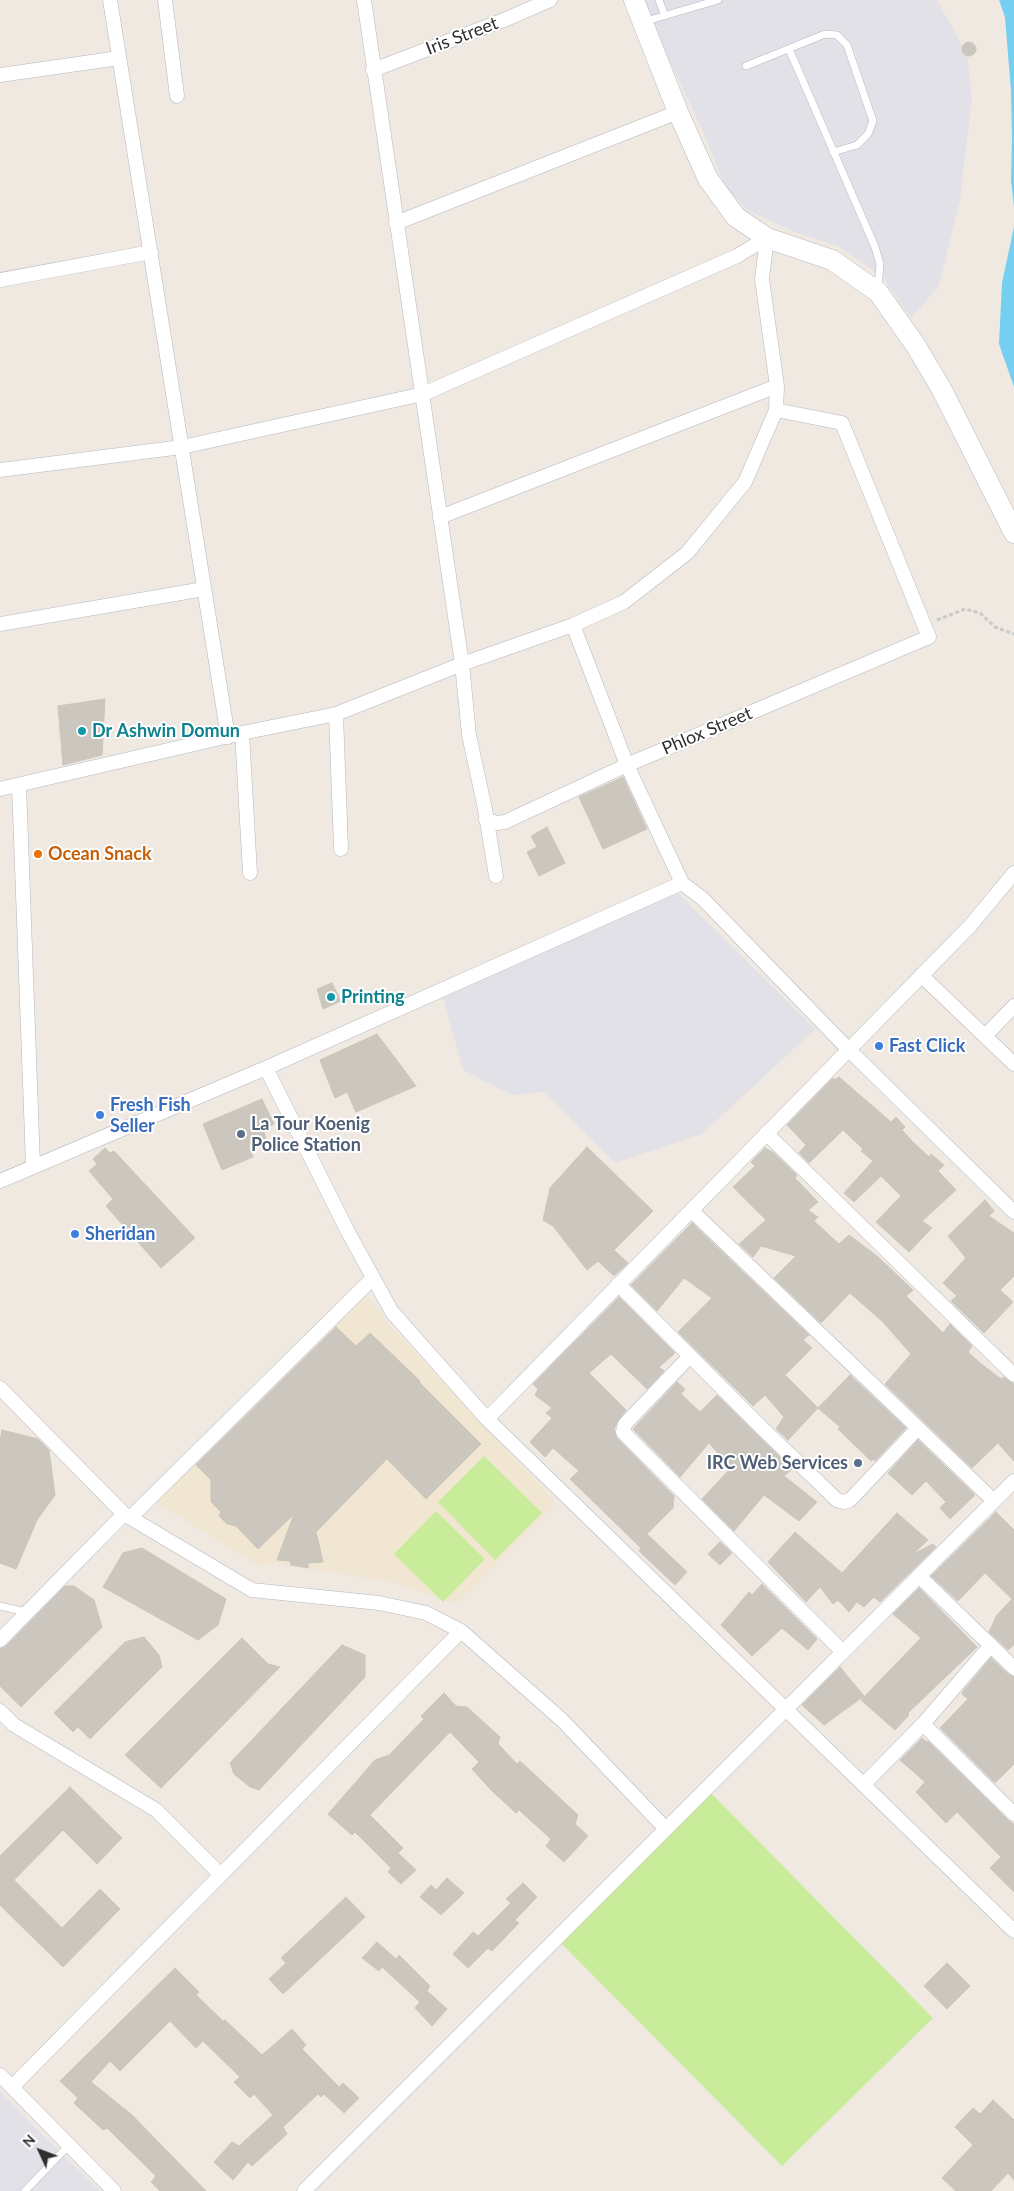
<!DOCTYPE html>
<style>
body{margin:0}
#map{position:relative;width:1014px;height:2191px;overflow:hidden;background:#efe9e1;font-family:Lato,sans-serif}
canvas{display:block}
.north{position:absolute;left:15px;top:2126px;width:50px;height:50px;-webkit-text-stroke:4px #fff;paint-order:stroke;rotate:313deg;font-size:14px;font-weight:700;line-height:20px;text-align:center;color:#2e2e2e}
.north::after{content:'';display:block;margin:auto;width:18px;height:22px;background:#2e2e2e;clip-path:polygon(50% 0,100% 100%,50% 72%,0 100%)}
</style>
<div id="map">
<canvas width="1014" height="2191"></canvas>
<div class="north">N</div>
</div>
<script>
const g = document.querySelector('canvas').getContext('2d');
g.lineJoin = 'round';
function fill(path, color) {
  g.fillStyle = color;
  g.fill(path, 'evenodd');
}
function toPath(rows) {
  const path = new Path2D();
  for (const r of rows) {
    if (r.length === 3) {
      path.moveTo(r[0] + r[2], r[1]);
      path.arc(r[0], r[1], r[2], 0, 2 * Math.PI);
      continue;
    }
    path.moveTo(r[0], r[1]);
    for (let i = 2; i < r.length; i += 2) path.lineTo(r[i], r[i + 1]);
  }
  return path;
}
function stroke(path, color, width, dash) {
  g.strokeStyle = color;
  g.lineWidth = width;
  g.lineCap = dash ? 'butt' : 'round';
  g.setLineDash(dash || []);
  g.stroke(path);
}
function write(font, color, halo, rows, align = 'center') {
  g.font = font + ' Lato,sans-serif';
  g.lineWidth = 4;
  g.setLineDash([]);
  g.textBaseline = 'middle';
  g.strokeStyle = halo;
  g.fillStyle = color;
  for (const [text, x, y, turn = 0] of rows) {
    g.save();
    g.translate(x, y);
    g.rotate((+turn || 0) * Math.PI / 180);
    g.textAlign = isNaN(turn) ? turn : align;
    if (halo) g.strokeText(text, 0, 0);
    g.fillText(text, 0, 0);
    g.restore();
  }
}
fill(toPath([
 [640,0,937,0,967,54,972,97,960,201,939,286,911,318,883,278,840,247,795,232,749,211,727,191,702,129],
 [677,892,815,1029,702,1134,615,1163,545,1092,512,1095,463,1070,443,998],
 [0,2091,52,2144,100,2191,0,2191]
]), '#e3e1e8');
fill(toPath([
 [358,1286,386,1321,556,1503,457,1604,392,1582,270,1562,261,1567,145,1495]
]), '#f0e6d1');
fill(toPath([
 [484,1456,542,1513,495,1560,438,1502],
 [436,1511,485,1559,443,1602,394,1554],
 [707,1789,933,2018,782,2166,556,1938]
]), '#c9ec9a');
fill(toPath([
 [999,0,1014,0,1014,207,1011,181,1012,138,1011,91,1005,17],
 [1014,227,1014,387,999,344,1002,283]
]), '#75cff0');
const building = toPath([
 [969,49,7],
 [105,699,102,755,63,765,58,706,105,699],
 [623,777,647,829,603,849,579,797,623,777],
 [547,827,565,863,539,876,527,852,537,847,531,836,547,827],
 [332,983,341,1001,323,1009,317,989,332,983],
 [377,1034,416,1086,356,1112,347,1092,335,1098,320,1060,377,1034],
 [839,1077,891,1122,896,1117,905,1127,902,1130,913,1142,929,1157,931,1154,944,1165,938,1171,956,1190,922,1221,932,1228,909,1252,876,1222,901,1196,881,1176,854,1202,844,1193,873,1161,861,1151,863,1149,843,1130,809,1163,799,1153,806,1145,787,1125,833,1078,835,1080,839,1077],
 [262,1099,274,1124,263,1130,266,1138,249,1146,253,1157,222,1170,203,1124,262,1099],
 [587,1147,653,1211,614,1250,628,1263,614,1276,598,1261,587,1270,553,1226,543,1220,550,1188,587,1147],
 [105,1148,110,1153,114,1151,195,1238,161,1268,106,1206,113,1199,89,1171,97,1164,93,1159,105,1148],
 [765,1148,774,1153,797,1175,795,1178,818,1202,808,1210,818,1217,814,1221,839,1244,849,1235,877,1256,913,1290,906,1296,943,1333,950,1324,972,1346,968,1352,980,1363,1001,1379,1004,1377,1014,1384,1014,1461,998,1443,972,1468,885,1384,911,1354,883,1322,850,1293,821,1323,774,1278,796,1256,761,1246,753,1257,739,1244,766,1220,733,1187,755,1166,751,1162,765,1148],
 [985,1200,994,1211,989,1216,1014,1233,1014,1276,1000,1290,1013,1302,984,1333,951,1301,957,1296,943,1283,966,1258,948,1236,985,1200],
 [692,1223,809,1335,803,1340,812,1348,785,1375,818,1408,788,1440,776,1429,784,1417,765,1395,753,1406,678,1332,712,1298,684,1278,657,1311,631,1285,692,1223],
 [619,1297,675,1353,659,1367,664,1371,647,1389,611,1354,589,1373,626,1410,617,1422,614,1430,617,1438,674,1496,673,1508,647,1534,687,1572,675,1585,639,1551,641,1548,570,1479,579,1471,553,1448,545,1457,530,1442,552,1418,546,1413,552,1408,535,1395,538,1389,533,1384,619,1297],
 [336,1327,356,1346,370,1333,420,1381,419,1382,481,1444,426,1499,387,1459,316,1532,323,1562,308,1563,308,1568,291,1565,290,1561,277,1560,294,1514,258,1549,236,1526,227,1524,219,1516,221,1512,211,1502,211,1480,196,1465,336,1327],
 [850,1375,906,1428,875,1461,874,1459,871,1461,838,1429,840,1427,818,1408,850,1375],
 [677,1382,685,1389,681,1394,700,1412,717,1395,792,1469,784,1476,817,1502,799,1521,764,1495,734,1531,702,1499,731,1468,709,1443,680,1477,633,1429,677,1382],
 [2,1430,38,1439,49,1450,55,1495,37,1520,16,1569,0,1563,0,1440,2,1430],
 [918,1440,975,1495,950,1519,940,1508,946,1502,926,1481,912,1495,888,1473,918,1440],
 [996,1512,1014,1530,1014,1645,1008,1650,989,1632,997,1615,1012,1599,985,1573,958,1601,931,1576,996,1512],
 [897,1513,928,1540,913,1554,933,1544,936,1547,880,1602,874,1597,864,1607,857,1602,849,1612,838,1600,833,1604,820,1587,806,1602,768,1562,795,1532,842,1573,897,1513],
 [720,1542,732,1553,720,1565,708,1554,720,1542],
 [142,1548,226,1599,218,1625,198,1640,103,1587,123,1553,142,1548],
 [762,1584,817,1639,808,1650,782,1628,752,1656,721,1625,749,1592,752,1595,762,1584],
 [65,1586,74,1586,94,1600,102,1627,21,1707,0,1686,0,1649,6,1646,65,1586],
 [919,1588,977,1647,908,1713,909,1715,895,1730,861,1700,921,1638,893,1614,919,1588],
 [144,1637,159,1655,162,1667,90,1739,78,1727,73,1732,54,1713,125,1642,144,1637],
 [242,1638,268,1664,280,1667,161,1788,125,1755,242,1638],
 [342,1645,365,1655,365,1677,259,1790,250,1787,234,1774,230,1763,342,1645],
 [991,1658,1008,1674,1014,1677,1014,1764,995,1783,940,1728,968,1699,962,1694,964,1690,991,1658],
 [840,1667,864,1696,824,1725,802,1705,840,1667],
 [444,1693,456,1706,467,1707,500,1737,498,1744,517,1764,520,1761,578,1815,575,1824,588,1836,564,1862,546,1846,551,1839,519,1810,516,1813,492,1791,472,1769,479,1762,450,1732,370,1815,403,1848,398,1853,416,1870,401,1884,388,1872,391,1868,355,1832,352,1835,328,1814,375,1760,389,1755,424,1719,421,1716,444,1693],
 [922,1738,927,1742,928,1741,1008,1820,1014,1824,1014,1892,990,1868,1001,1857,957,1812,946,1823,916,1792,925,1782,900,1760,922,1738],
 [70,1787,122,1838,97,1864,63,1830,14,1880,62,1928,100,1889,120,1909,63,1967,0,1905,0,1856,70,1787],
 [447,1878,464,1893,441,1915,420,1897,431,1885,436,1890,447,1878],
 [523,1883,537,1897,515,1920,519,1923,492,1951,488,1948,468,1968,453,1954,473,1932,478,1936,511,1903,506,1899,523,1883],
 [346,1897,365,1917,283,1994,269,1979,286,1963,281,1958,346,1897],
 [377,1942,396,1959,399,1955,430,1986,427,1991,447,2009,432,2026,415,2008,420,2002,382,1967,379,1971,362,1958,377,1942],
 [947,1963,970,1986,947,2009,924,1986,947,1963],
 [175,1968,199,1992,196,1995,223,2021,225,2020,262,2055,292,2029,306,2045,302,2049,339,2087,343,2083,359,2098,344,2113,324,2094,321,2097,318,2094,283,2127,287,2134,252,2166,248,2162,233,2180,214,2162,232,2142,239,2146,273,2115,254,2094,250,2098,234,2082,240,2077,203,2041,196,2048,170,2021,120,2071,110,2061,91,2082,131,2114,206,2191,160,2191,151,2182,156,2176,107,2128,103,2130,74,2103,78,2098,60,2081,175,1968],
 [993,2100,1014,2120,1014,2180,1008,2173,991,2191,956,2191,942,2178,973,2145,955,2127,973,2108,980,2114,993,2100]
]);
fill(building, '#cbc7bf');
stroke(building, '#cbc5ba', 1);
const lane = toPath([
 [659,0,665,16],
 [643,22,718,0],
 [789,49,875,247,880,264,878,287],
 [746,66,825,34,837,35,847,45,873,121,868,134,857,145,833,152],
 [0,1606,26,1612],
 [25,2191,69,2145]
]);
const street = toPath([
 [110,0,228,737],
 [165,0,177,96],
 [364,0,462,664,469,735,485,809,496,876],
 [373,70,504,20,550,0],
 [0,75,119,58],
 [396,223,678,112],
 [0,280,151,252],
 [0,470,182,447,423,394,737,256,767,238],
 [440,517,777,386],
 [0,624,204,589],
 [573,625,627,765,682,883,703,899,848,1049,1014,1212],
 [336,714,341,849],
 [242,733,250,873],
 [19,785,33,1165],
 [0,789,242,733,336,714,462,664,573,625,624,602,687,553,745,482,776,410,777,386,762,279,767,238],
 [486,820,497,823,505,822,627,765,929,637,842,423,776,410],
 [921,975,1014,1064],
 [985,1036,1014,1006],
 [266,1068,348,1232,392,1312,487,1419,1014,1931],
 [766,1133,1014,1375],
 [0,1181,266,1068,682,883],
 [691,1210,994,1501],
 [618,1284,764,1430,837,1500,844,1502,850,1500,918,1428],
 [690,1356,625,1424,623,1432,842,1651],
 [0,1388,124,1514,252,1590,379,1603,426,1613,461,1631,562,1720,665,1828],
 [487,1419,970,926,1014,873],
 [130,1518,373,1278],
 [919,1576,1014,1668],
 [0,1640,124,1514],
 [0,1711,14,1725,156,1810,221,1875],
 [923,1724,1014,1814],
 [864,1784,923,1724,991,1645],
 [0,2075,114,2191],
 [12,2087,461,1631],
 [304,2191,1014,1481]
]);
const secondary = toPath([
 [634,0,678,112,708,179,736,217,767,238,832,260,878,292,916,346,942,390,1014,533]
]);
stroke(lane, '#b4b7c1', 8);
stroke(street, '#b4b7c1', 15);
stroke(secondary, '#b4b7c1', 21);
stroke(toPath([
 [937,620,965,609,980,613,995,627,1014,634]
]), '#c9c9c9', 3, [4, 2.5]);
stroke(lane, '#fff', 7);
stroke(street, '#fff', 14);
stroke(secondary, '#fff', 20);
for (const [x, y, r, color] of [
 [82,731,5,"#0f9aa8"],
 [38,854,5,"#e8710a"],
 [331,997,5,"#0f9aa8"],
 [879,1046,5,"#3f7fe0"],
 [100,1115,5,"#3f7fe0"],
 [241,1134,5,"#5c6f8a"],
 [75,1234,5,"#3f7fe0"],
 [858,1463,5,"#5c6f8a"]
]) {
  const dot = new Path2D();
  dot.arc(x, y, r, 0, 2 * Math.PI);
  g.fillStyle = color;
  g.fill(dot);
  stroke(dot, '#fff', 2);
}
write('18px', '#2e2e2e', '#fff', [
 ["Iris Street",462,36,-21],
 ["Phlox Street",707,731,-23]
]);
write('bold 18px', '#0d838f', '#fff', [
 ["Dr Ashwin Domun",92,731],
 ["Printing",341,997]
], 'left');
write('bold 18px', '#c56008', '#fff', [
 ["Ocean Snack",48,854]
], 'left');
write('bold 18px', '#366cbe', '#fff', [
 ["Fast Click",889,1046],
 ["Fresh Fish",110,1105],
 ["Seller",110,1126],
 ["Sheridan",85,1234]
], 'left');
write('bold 18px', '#4e5e75', '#fff', [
 ["La Tour Koenig",251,1124],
 ["Police Station",251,1145],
 ["IRC Web Services",848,1463,"right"]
], 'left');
</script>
